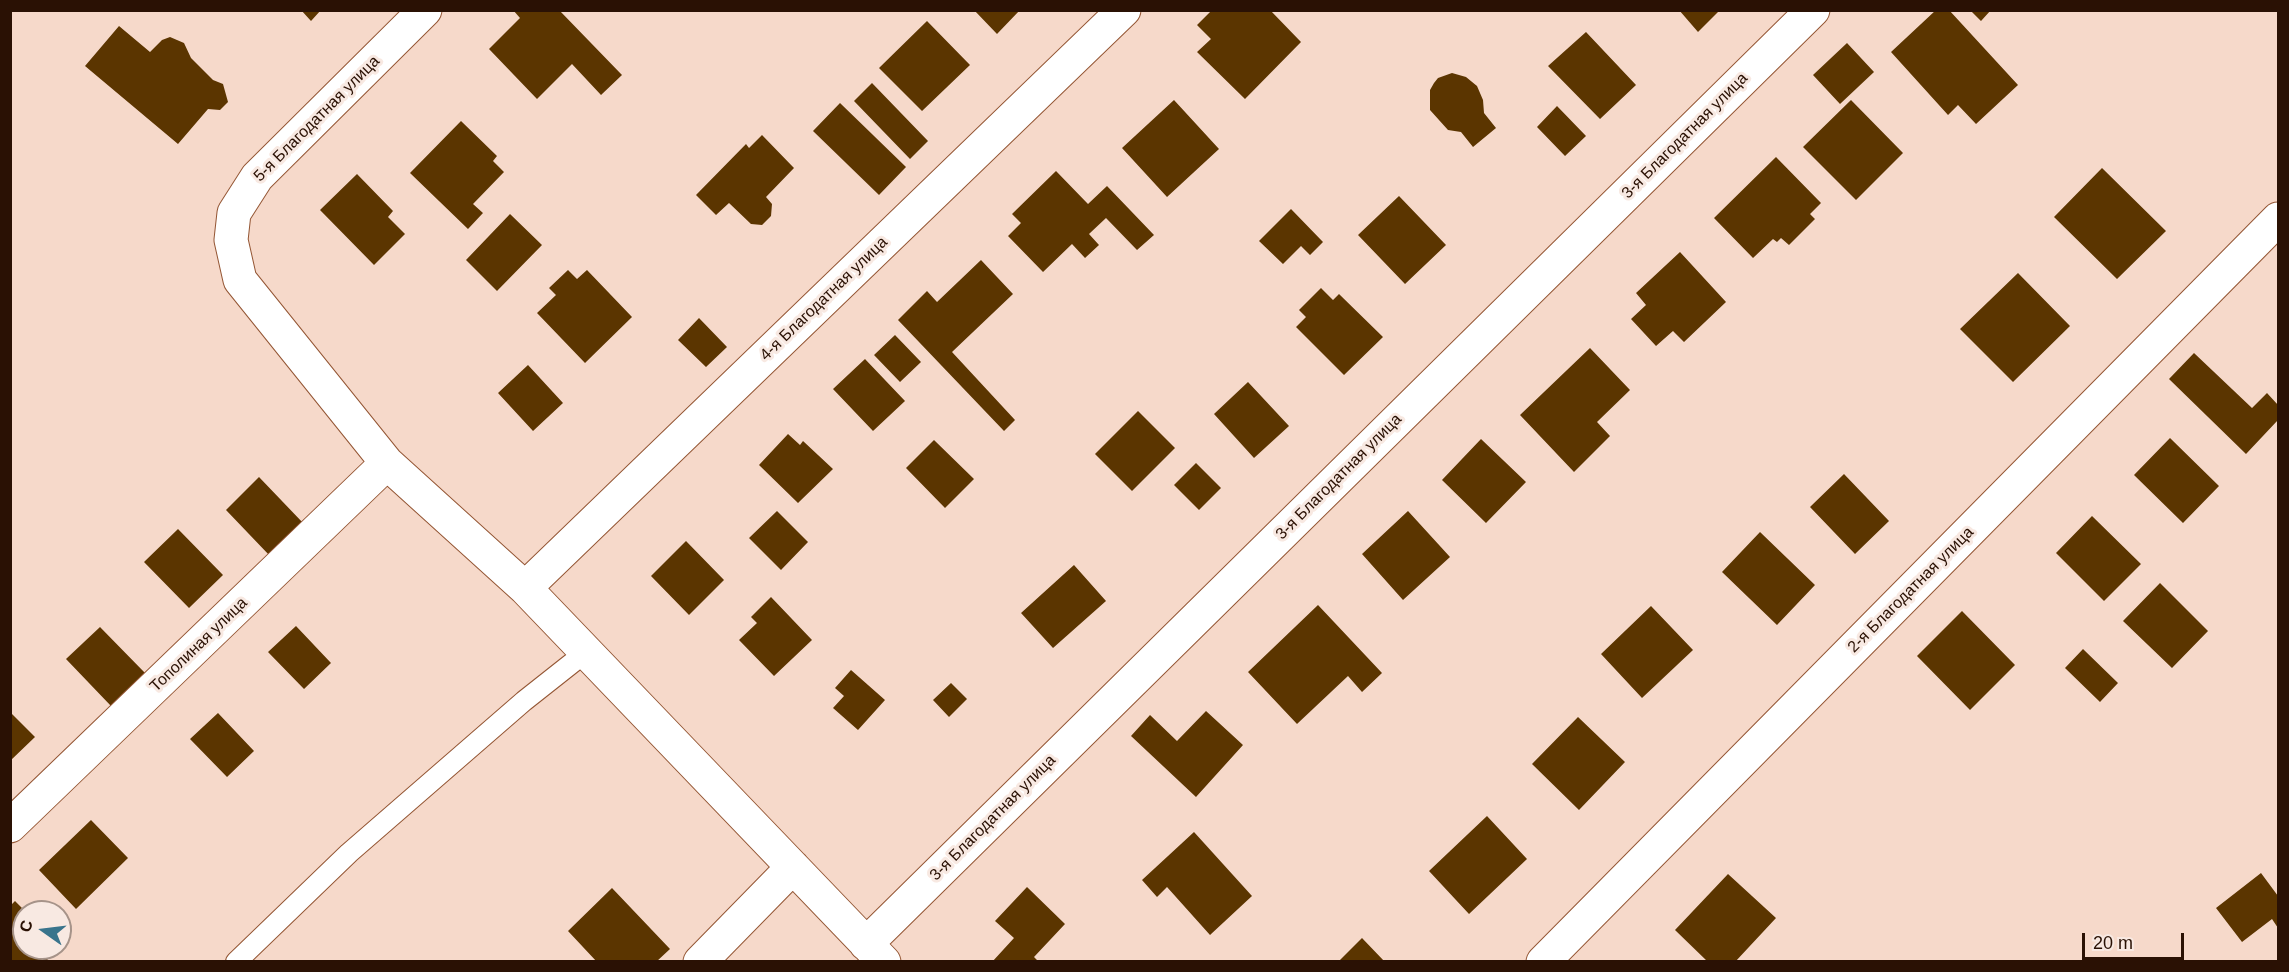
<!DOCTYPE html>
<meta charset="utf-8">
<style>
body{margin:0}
#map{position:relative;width:2289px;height:972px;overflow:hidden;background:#f6d9ca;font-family:Arial,sans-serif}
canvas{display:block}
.frame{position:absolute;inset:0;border:12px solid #2a1104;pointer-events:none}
.north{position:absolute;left:12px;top:900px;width:60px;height:60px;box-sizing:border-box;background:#f8e9e2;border:2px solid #a69389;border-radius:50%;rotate:284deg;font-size:16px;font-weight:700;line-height:24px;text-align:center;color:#2a1104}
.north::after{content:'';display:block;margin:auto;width:21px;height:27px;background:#39748c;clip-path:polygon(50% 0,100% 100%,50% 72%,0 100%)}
.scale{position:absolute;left:2082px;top:933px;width:102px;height:27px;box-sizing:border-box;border:3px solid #2a1104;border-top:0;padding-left:8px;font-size:18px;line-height:21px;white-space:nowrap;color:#2a1104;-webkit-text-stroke:4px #f8e9e2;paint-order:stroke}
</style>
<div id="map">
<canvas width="2289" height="972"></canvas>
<div class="frame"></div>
<div class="north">С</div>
<div class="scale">20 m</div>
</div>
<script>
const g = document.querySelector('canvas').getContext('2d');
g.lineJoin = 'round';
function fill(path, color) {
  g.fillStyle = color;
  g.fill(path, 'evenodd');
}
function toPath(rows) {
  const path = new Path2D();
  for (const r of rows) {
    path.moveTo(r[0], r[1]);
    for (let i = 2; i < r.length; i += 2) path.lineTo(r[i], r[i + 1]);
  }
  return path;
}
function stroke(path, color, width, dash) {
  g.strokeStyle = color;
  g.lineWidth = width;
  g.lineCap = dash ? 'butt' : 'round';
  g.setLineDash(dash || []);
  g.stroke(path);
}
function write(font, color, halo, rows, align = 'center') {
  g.font = font + ' Arial,sans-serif';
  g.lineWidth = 6;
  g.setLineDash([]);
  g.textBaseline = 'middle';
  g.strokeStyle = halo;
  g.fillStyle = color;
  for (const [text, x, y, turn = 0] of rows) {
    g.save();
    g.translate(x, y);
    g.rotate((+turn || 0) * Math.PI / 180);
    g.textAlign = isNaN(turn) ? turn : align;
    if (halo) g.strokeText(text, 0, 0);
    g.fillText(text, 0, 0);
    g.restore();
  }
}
fill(toPath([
 [301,10,321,10,311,21],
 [513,10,559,10,622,75,601,95,572,64,537,99,489,49,520,18],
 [974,10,1020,10,997,34],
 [1212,10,1270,10,1301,42,1245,99,1197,52,1211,39,1197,25],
 [1679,10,1720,10,1698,32],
 [1936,10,1949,10,2018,85,1976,124,1958,105,1948,115,1891,52],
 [1970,10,1991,10,1981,21],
 [927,21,970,65,922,111,879,68],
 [119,26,150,52,162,40,170,37,184,43,191,58,213,80,223,84,228,102,220,110,208,109,178,144,85,66],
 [1586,32,1636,85,1600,119,1548,66],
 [1847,43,1874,72,1840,104,1813,75],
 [1452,73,1466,77,1477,86,1483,100,1484,113,1496,128,1473,147,1461,132,1448,130,1430,110,1430,90,1434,83,1438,78],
 [872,83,928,141,910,159,854,101],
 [1174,100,1219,149,1167,197,1122,148],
 [1851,100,1903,153,1856,200,1803,147],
 [840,103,906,167,879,195,813,131],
 [1557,106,1586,136,1565,156,1537,127],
 [461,121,497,156,493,161,504,172,473,204,483,213,468,229,410,173],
 [762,135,794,168,766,197,772,204,771,216,762,225,751,224,729,203,716,215,696,195,746,144,749,148],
 [1776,157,1821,203,1810,214,1815,219,1789,245,1781,238,1777,242,1773,239,1753,258,1714,218],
 [2102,168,2166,231,2117,279,2054,217],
 [1056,171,1088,204,1107,186,1154,235,1137,250,1106,218,1089,234,1099,245,1085,258,1072,244,1043,272,1008,236,1021,223,1012,214],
 [357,174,393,211,388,217,405,234,374,265,320,210],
 [1399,196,1446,245,1405,284,1358,235],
 [1291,209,1323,242,1310,255,1301,246,1283,264,1259,241],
 [510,214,542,245,497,291,466,260],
 [1680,252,1726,302,1684,342,1673,331,1656,346,1631,319,1646,305,1636,293],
 [981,260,1013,294,952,352,1015,420,1004,431,898,320,927,291,937,302],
 [568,270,577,279,587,270,632,317,585,363,537,313,556,295,549,288],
 [2018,273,2070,326,2013,382,1960,329],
 [1321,288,1333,300,1339,294,1383,337,1344,375,1296,327,1306,317,1299,310],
 [699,318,727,347,706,367,678,340],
 [895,335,921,362,900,382,874,355],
 [1590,348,1630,390,1597,422,1610,436,1574,472,1520,415],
 [2194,353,2252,408,2267,393,2278,405,2278,420,2246,454,2169,379],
 [865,359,905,401,873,431,833,389],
 [528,365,563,403,533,431,498,393],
 [1248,382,1289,426,1254,458,1214,414],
 [1138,411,1175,448,1132,491,1095,454],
 [788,434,800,445,803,441,833,469,798,503,759,465],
 [2170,438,2219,486,2183,523,2134,475],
 [1481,439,1526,482,1486,523,1442,480],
 [934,440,974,479,945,508,906,468],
 [1196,463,1221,488,1199,510,1174,485],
 [1844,474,1889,521,1855,554,1810,507],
 [259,477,304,524,270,556,226,510],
 [777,511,808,542,781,570,749,538],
 [1408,511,1450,557,1403,600,1362,554],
 [2092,516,2141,564,2104,601,2056,553],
 [178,529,223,575,189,608,144,562],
 [1760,532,1815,585,1777,625,1722,572],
 [686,541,724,580,689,615,651,576],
 [1074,565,1106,601,1053,648,1021,613],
 [2160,583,2208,631,2172,668,2123,621],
 [771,597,812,640,774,676,739,640,757,623,751,617],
 [1318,605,1382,673,1362,692,1348,676,1297,724,1248,672],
 [1651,606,1693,650,1642,698,1601,654],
 [1962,611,2015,665,1970,710,1917,656],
 [296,626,331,663,304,689,268,652],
 [100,627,145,673,111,706,66,659],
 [2083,649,2118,683,2100,702,2065,668],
 [851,670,885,700,858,730,833,708,844,696,835,688],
 [951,683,967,699,949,717,933,700],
 [1206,711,1243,745,1196,797,1131,736,1150,715,1177,741],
 [10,712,35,737,10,761],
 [218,713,254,751,227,777,190,739],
 [1578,717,1625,762,1579,810,1532,764],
 [1487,816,1527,859,1469,914,1429,871],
 [91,820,128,858,76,909,39,870],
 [1194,832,1252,896,1210,935,1167,887,1157,897,1142,880],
 [2261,873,2278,896,2278,928,2272,919,2242,942,2216,908],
 [1728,874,1776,918,1735,962,1708,962,1675,930],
 [1027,887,1065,924,1034,957,1039,962,992,962,1014,938,995,921],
 [612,888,670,949,656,962,597,962,568,931],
 [15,901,26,912,24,912,24,948,59,948,45,962,10,962,10,906],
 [1362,938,1385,962,1338,962]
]), '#5b3500');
const lane = toPath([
 [236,962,349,853,524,701,586,652]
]);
const street = toPath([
 [425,10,257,177,234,213,231,240,240,280,387,463,525,588,884,962],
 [525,588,1124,10],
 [10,826,387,463],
 [866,944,1813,10],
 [700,962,793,867],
 [1543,962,2278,219]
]);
stroke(lane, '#945634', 22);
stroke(street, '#945634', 35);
stroke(lane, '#fff', 20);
stroke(street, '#fff', 33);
write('16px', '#2a1104', '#f8e9e2', [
 ["5-я Благодатная улица",317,119,-45],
 ["3-я Благодатная улица",1685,136,-45],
 ["4-я Благодатная улица",824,299,-44],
 ["3-я Благодатная улица",1339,477,-45],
 ["2-я Благодатная улица",1911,590,-45],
 ["Тополиная улица",199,645,-44],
 ["3-я Благодатная улица",993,818,-45]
]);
</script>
